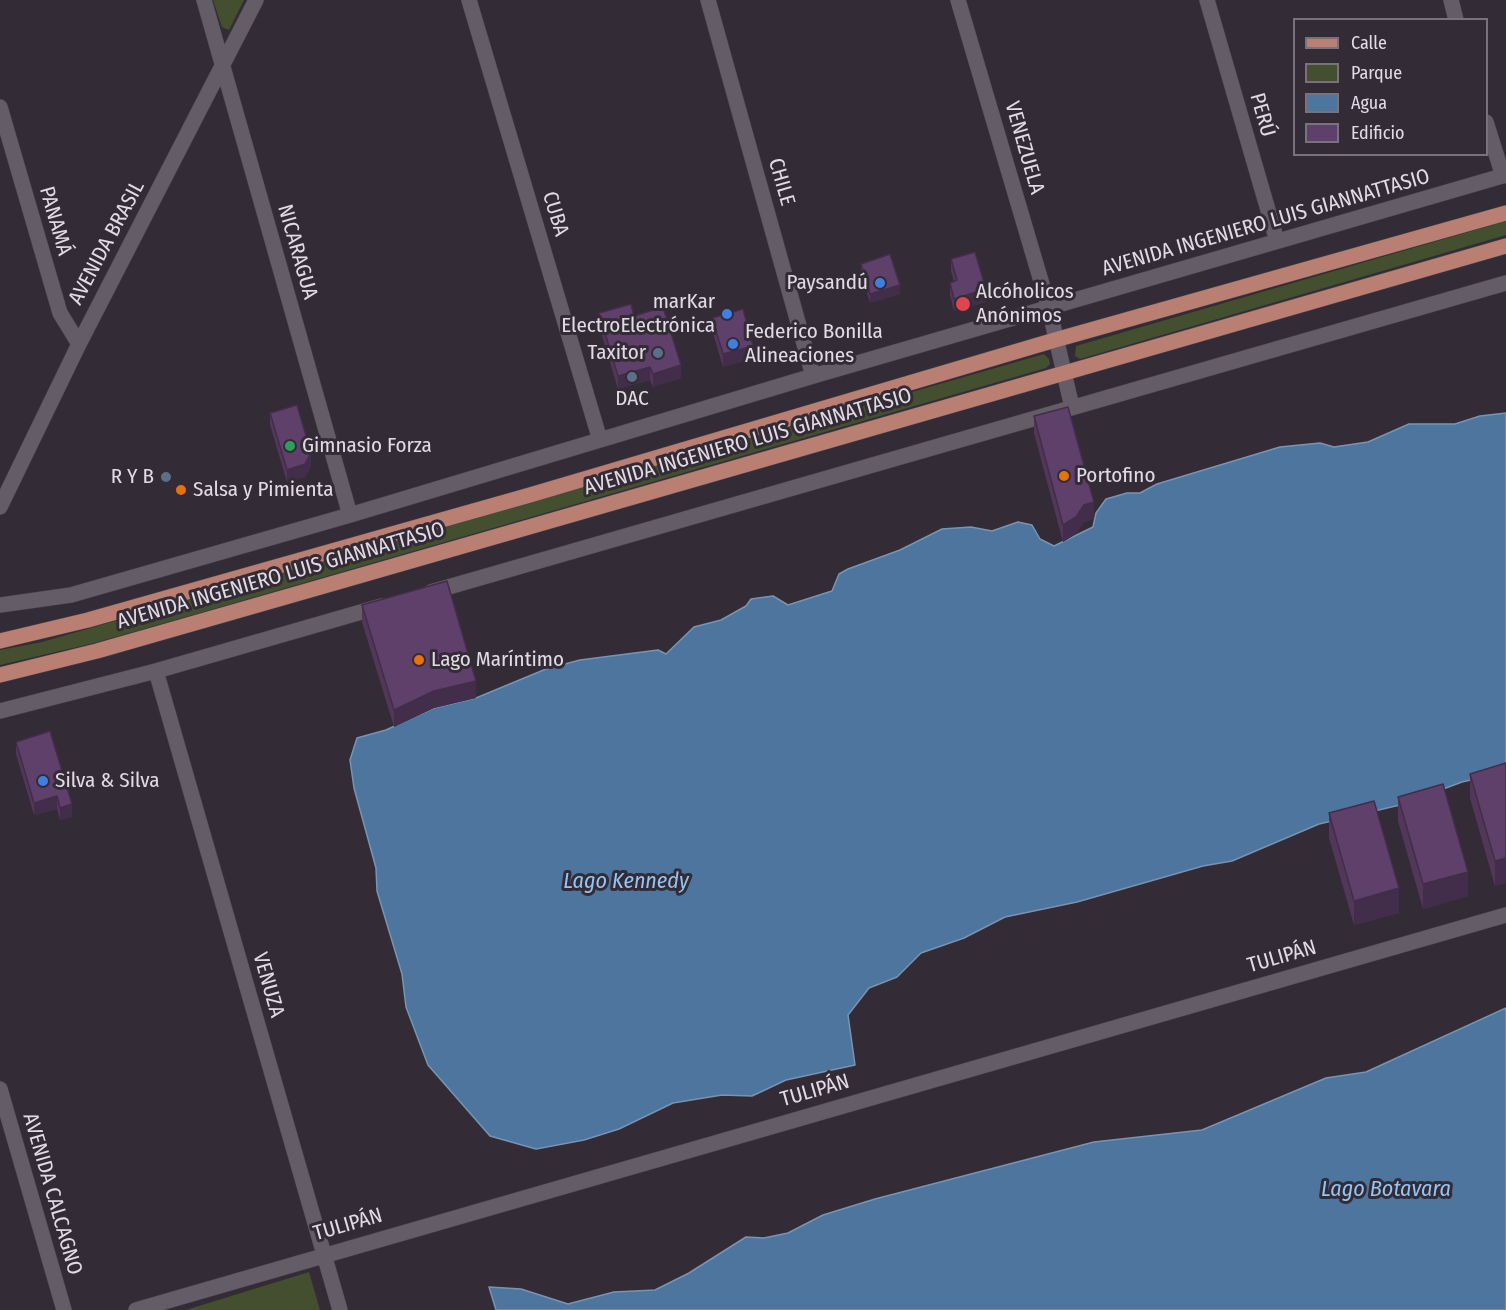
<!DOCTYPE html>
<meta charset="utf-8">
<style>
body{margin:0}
#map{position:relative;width:1506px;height:1310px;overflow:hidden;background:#332c36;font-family:"Fira Sans Condensed",sans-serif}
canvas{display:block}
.legend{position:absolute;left:1293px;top:18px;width:195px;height:138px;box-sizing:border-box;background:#332c36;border:2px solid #79727b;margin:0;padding:8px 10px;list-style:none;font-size:18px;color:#e1dce3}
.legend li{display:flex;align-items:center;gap:12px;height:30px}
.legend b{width:30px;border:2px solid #79727b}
</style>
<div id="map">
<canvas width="1506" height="1310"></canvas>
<ul class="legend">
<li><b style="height:8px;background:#b97f72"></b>Calle</li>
<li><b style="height:16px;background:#434f2e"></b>Parque</li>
<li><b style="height:16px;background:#4d759d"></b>Agua</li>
<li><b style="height:16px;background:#5f406a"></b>Edificio</li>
</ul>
</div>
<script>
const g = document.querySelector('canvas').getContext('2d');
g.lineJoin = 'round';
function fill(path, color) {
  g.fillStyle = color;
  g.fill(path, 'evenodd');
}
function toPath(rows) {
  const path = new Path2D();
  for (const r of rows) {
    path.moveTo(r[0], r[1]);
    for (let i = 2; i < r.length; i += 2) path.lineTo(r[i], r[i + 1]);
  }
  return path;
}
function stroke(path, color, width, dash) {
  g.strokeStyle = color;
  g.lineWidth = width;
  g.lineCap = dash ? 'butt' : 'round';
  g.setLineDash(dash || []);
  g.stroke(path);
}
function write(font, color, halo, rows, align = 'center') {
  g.font = font + ' "Fira Sans Condensed",sans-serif';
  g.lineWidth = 6;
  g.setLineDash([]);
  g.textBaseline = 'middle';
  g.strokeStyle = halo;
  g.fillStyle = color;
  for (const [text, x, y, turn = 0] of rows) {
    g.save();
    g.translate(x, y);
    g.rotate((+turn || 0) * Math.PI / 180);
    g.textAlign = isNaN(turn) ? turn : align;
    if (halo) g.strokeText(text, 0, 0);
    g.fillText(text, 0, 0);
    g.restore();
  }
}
fill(toPath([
 [213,0,244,0,229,30,222,27],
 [1506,221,1506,235,1080,359,1075,356,1076,346],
 [1044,354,1049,359,1050,364,1046,368,203,612,94,643,0,665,0,650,42,642],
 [309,1272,320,1310,186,1310]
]), '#434f2e');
const water = toPath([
 [1506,413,1506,772,1462,782,1400,805,1319,824,1232,861,1203,866,1077,902,1005,917,964,938,921,953,897,977,869,988,848,1015,855,1065,786,1080,752,1096,722,1095,673,1103,619,1129,584,1140,536,1149,490,1136,428,1065,406,1007,402,974,377,891,376,868,354,788,350,760,357,738,386,730,434,708,476,698,546,669,580,660,658,650,666,654,694,627,721,620,746,606,751,599,773,596,788,605,832,591,839,574,848,569,900,550,942,529,971,527,992,531,1018,522,1032,525,1040,539,1054,546,1093,527,1096,513,1106,499,1127,493,1140,493,1157,484,1280,447,1320,443,1334,447,1368,442,1409,424,1455,424,1480,416,1506,413],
 [1506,1008,1506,1310,496,1310,489,1287,521,1289,568,1304,614,1292,655,1290,689,1273,746,1237,764,1238,788,1233,823,1215,875,1199,1094,1142,1202,1130,1326,1078,1366,1072,1506,1008]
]);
fill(water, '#4d759d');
stroke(water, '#7994b2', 1.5);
const street = toPath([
 [204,0,350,515],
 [469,0,600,440],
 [708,0,813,376],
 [958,0,1049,308,1072,407],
 [1207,0,1277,241],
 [1451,0,1456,20],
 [0,107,60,313,79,344],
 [1486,122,1503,176],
 [0,507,79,344,256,0],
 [431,592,1506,283],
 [0,605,71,595,350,515,813,376,1506,175],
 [156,671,340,1310],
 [0,711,156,671,382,606],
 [136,1310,1506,915]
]);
const secondary = toPath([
 [0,1089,64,1310]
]);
const primary = toPath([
 [0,641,88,620,530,495,1055,340,1506,213],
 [0,675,97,651,317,588,1506,246]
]);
stroke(street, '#4e4850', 16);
stroke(secondary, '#4e4850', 16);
stroke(primary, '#4e4850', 16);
stroke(street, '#645c67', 15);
stroke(secondary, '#645c67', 15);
stroke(primary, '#b97f72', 15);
fill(toPath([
 [951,259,986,302,954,311,950,295,950,283,954,282,951,271],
 [861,264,900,294,870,303,861,272],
 [599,313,634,316,681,378,653,387,650,380,618,389,599,326],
 [712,318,753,358,723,367,712,330],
 [270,413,311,466,305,477,287,482,270,425],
 [1034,416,1094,519,1084,522,1076,534,1063,542,1034,433],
 [362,605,476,698,434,708,394,727,362,622],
 [16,742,72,817,60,820,57,809,34,815,16,754],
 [1506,763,1506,883,1495,886,1470,798,1470,774],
 [1398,797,1468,896,1423,909,1398,821],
 [1329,813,1399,913,1354,925,1329,838]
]), '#52375b');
fill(toPath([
 [900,285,900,294,870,303,870,294],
 [986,289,986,302,954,311,954,299],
 [753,346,753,358,723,367,723,354],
 [681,365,681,378,653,387,653,374],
 [650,367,650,380,618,389,618,376],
 [311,453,311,466,305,477,287,482,287,470],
 [1094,502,1094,519,1084,522,1076,534,1063,542,1063,525,1084,505],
 [476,681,476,698,434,708,394,727,394,710,434,691],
 [57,796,57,809,34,815,34,803],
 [72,804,72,817,60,820,60,808],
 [1506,858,1506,883,1495,886,1495,861],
 [1468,872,1468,896,1423,909,1423,884],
 [1399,888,1399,913,1354,925,1354,901]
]), '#422d4a');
const building = toPath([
 [975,252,986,289,954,299,950,283,957,280,951,259,975,252],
 [890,254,900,285,870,294,861,264,890,254],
 [631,304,634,316,663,307,681,365,653,374,650,367,618,376,599,313,631,304],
 [743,309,753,346,723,354,712,318,743,309],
 [297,405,311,453,305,464,287,470,270,413,297,405],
 [1068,407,1094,502,1084,505,1076,517,1063,525,1034,416,1068,407],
 [447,581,476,681,434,691,394,710,362,605,447,581],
 [50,731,72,804,60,808,57,796,34,803,16,742,50,731],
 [1506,763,1506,858,1495,861,1470,774,1506,763],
 [1443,784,1468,872,1423,884,1398,797,1443,784],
 [1374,801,1399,888,1354,901,1329,813,1374,801]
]);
fill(building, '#5f406a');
stroke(building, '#422d4a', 1.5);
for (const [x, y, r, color] of [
 [880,283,6,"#3f7fe0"],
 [963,304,8,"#e0444e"],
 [727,314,6,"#3f7fe0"],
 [733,344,6,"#3f7fe0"],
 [658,353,6,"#5c6f8a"],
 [632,377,6,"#5c6f8a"],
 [290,446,6,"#2e9e5b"],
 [1064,476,6,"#e8710a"],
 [166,477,6,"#5c6f8a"],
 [181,490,6,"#e8710a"],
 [419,660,6,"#e8710a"],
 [43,781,6,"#3f7fe0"]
]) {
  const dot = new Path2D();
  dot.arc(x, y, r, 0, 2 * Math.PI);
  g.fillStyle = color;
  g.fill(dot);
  stroke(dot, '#332c36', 2);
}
write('21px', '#e1dce3', '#332c36', [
 ["PERÚ",1262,115,74],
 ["VENEZUELA",1024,148,74],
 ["CHILE",781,182,74],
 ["CUBA",555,214,73],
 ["PANAMÁ",55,221,74],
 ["AVENIDA INGENIERO LUIS GIANNATTASIO",1266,223,-16],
 ["AVENIDA BRASIL",107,243,-62],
 ["NICARAGUA",297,252,74],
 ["AVENIDA INGENIERO LUIS GIANNATTASIO",748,442,-16],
 ["AVENIDA INGENIERO LUIS GIANNATTASIO",281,576,-16],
 ["TULIPÁN",1282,957,-16],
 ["VENUZA",268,985,74],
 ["TULIPÁN",815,1091,-16],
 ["AVENIDA CALCAGNO",52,1194,74],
 ["TULIPÁN",348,1225,-16]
]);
write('21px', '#e1dce3', '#332c36', [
 ["Paysandú",868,283,"right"],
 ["Alcóholicos",976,292],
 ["Anónimos",976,316],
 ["marKar",715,302,"right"],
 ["ElectroElectrónica",715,326,"right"],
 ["Federico Bonilla",745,332],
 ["Alineaciones",745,356],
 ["Taxitor",646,353,"right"],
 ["DAC",632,399,"center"],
 ["Gimnasio Forza",302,446],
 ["Portofino",1076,476],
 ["R Y B",154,477,"right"],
 ["Salsa y Pimienta",193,490],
 ["Lago Maríntimo",431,660],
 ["Silva & Silva",55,781]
], 'left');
write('italic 22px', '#94c5f4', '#332c36', [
 ["Lago Kennedy",626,882],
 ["Lago Botavara",1386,1190]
]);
</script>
